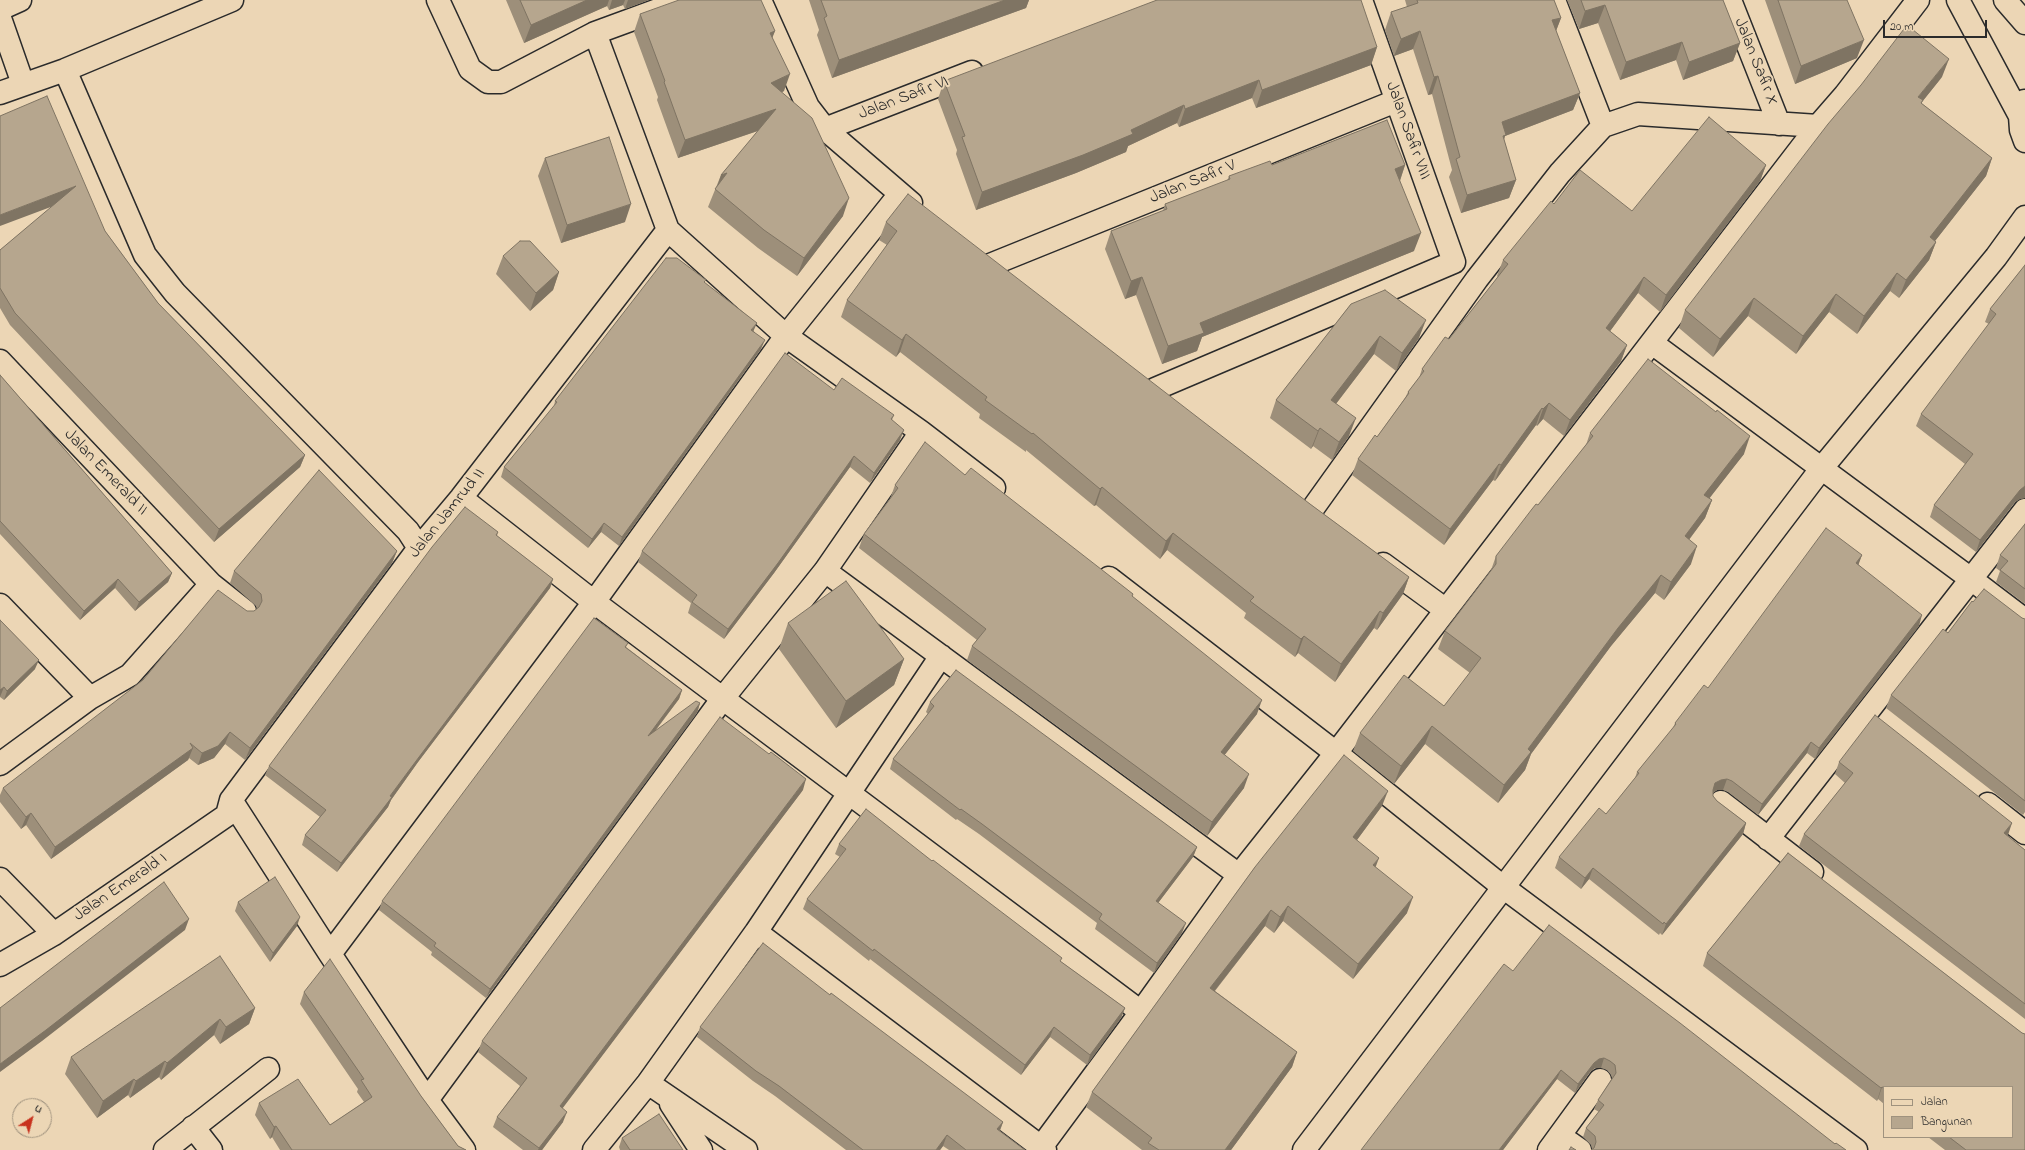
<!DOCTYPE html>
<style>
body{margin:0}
#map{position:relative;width:2025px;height:1150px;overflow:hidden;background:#ecd6b5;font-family:"Indie Flower",sans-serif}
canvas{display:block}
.legend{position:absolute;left:1883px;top:1086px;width:130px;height:52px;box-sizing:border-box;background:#ecd6b5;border:1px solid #9f927e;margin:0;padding:5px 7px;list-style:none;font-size:12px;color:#2b2b2b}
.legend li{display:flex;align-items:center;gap:8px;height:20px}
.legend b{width:20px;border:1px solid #9f927e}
.north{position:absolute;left:12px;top:1098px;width:40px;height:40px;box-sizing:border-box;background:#ecd6b5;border:1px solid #9f927e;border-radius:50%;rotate:36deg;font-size:11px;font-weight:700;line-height:16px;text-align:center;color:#2b2b2b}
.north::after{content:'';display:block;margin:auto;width:14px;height:18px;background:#c8321e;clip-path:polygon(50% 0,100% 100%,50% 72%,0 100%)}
.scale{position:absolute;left:1883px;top:20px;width:104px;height:18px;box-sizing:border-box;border:2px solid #2b2b2b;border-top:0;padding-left:5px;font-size:12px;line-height:14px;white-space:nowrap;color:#2b2b2b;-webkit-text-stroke:3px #ecd6b5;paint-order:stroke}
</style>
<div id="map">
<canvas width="2025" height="1150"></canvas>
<ul class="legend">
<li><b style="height:5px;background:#ecd6b5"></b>Jalan</li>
<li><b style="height:11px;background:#b6a68e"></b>Bangunan</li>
</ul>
<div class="north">U</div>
<div class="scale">20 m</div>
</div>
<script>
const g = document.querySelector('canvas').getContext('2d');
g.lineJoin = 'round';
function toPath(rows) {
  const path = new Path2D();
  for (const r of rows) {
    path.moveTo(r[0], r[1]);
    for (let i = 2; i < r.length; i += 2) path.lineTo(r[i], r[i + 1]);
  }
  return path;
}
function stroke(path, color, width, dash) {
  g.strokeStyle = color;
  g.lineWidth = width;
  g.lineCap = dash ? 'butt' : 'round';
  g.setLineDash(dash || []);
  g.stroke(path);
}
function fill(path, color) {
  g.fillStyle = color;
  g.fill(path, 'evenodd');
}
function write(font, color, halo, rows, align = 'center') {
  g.font = font + ' "Indie Flower",sans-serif';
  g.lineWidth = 4;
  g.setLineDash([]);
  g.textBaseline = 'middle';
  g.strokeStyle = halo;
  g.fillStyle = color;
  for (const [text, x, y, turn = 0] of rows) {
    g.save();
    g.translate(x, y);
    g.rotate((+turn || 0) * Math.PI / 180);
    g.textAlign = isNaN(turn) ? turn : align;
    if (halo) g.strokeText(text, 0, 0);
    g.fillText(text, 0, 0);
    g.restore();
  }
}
const street = toPath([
 [438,0,470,69,488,82,501,82,595,33,685,0],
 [760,0,808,107,825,129,911,203],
 [1361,0,1454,262],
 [1730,0,1779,124],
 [1958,0,2020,116],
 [2005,0,2025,23],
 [0,9,20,0],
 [0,18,23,84],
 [595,33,668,230,786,336,921,432,994,488],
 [65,70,145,255,175,293,408,531,419,548],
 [0,93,65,70,232,0],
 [2024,101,2020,116,2021,130,2025,141],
 [1603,126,1638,114,1818,126],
 [825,129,972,72],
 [990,265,1396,101],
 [1652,343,1971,579,2025,620],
 [0,361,211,584,245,611],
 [1155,389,1454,262],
 [461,498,594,602,1141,1012],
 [1311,511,1477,279,1560,173,1603,126,1554,0],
 [1383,564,1446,610],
 [825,571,1239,875],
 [1109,578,1336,753,1503,887,1856,1150],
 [0,605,90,698],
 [0,764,90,698,130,675,211,584],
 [231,800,330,954,427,1100,464,1150],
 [1721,802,1812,872],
 [1988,804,2025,833],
 [1768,839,2025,510],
 [0,879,54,934],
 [756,932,1045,1150],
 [330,954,594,602,786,336,900,194],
 [0,965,54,934,227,815,231,800,419,548,461,498,668,230],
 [648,1083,746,1150],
 [427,1100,723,698,825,571,921,432],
 [671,1104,701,1150],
 [193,1127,211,1150],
 [1560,1136,1580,1150],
 [165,1150,268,1069],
 [594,1150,648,1083,756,932,941,656],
 [1039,1150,1141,1012,1239,875,1336,753,1818,126,1845,95,1918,0],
 [1304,1150,1821,469,1996,257,2025,217],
 [1549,1150,1600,1080]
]);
stroke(street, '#2b2b2b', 25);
stroke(street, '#ecd6b5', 22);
fill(toPath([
 [506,0,649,0,625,9,623,5,609,10,607,6,524,43],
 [809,0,1029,0,1026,8,832,78,817,35,819,30],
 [1405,0,1554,0,1561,18,1556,31,1580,93,1573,110,1505,136,1504,140,1516,180,1509,198,1461,213,1449,177,1452,170,1432,94,1428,95,1413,49,1394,56,1385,30,1391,12,1407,7],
 [1567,0,1723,0,1740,43,1733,61,1683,80,1676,60,1620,80,1598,23,1579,29],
 [1765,0,1847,0,1857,58,1795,84],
 [640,14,775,31,772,37,784,91,782,92,843,216,797,276,758,248,708,207,721,175,758,131,678,158,657,100,658,97,634,32],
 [1377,47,1371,65,1256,108,1252,98,1179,127,1177,123,1128,146,1126,152,1076,173,976,210,956,154,957,150,938,99,944,81],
 [1942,77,1921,103,1992,158,1986,176,1935,241,1936,242,1929,260,1899,298,1890,291,1857,334,1829,312,1796,354,1748,316,1713,357,1679,328,1685,310],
 [0,116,105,231,158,303,305,455,300,467,214,542,10,325,0,308,0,250,53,206],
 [545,158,625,222,561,243,538,176],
 [1272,165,1405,165,1400,181,1414,251,1202,337,1197,351,1162,364,1136,295,1125,299,1105,249,1111,231,1163,211,1165,204,1227,181,1229,176],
 [1766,165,1760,181,1660,312,1638,293,1610,331,1627,345,1621,361,1564,436,1543,419,1537,426,1536,425,1495,481,1493,480,1444,545,1352,475,1358,459,1377,437,1405,398,1408,392,1419,378,1422,369,1449,339,1498,277,1497,276,1503,260,1554,204,1632,211],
 [886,222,1310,504,1409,577,1403,594,1377,630,1374,628,1335,682,1298,653,1295,657,1244,618,1246,613,1167,550,1160,559,1096,505,1094,506,1026,450,1026,452,979,418,980,414,900,352,896,357,841,317,847,300,887,245,879,240],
 [503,256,559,272,553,290,530,311,496,274],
 [2025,265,2025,498,2020,499,2015,502,1976,552,1930,517,1934,505,1965,464,1916,426,1921,414,1989,324,1985,322,1990,309],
 [705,283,754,331,761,349,619,546,601,532,588,548,501,477,504,467,554,406,555,401],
 [1351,304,1419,338,1396,371,1374,354,1336,404,1349,436,1332,460,1313,446,1311,449,1270,418,1276,400],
 [0,375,172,573,168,582,135,611,115,588,80,620,0,534],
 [834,390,894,415,892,420,900,440,870,483,850,467,774,573,724,639,688,613,691,603,638,562,642,551],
 [1590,433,1744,454,1709,498,1712,500,1705,518,1689,540,1691,564,1664,600,1655,593,1611,646,1531,754,1525,770,1498,803,1425,744,1394,784,1353,751,1360,733,1444,706,1470,673,1438,649,1445,631,1490,573,1496,556,1538,505,1586,445],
 [965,475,1133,594,1132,597,1257,714,1224,755,1244,788,1207,836,967,660,972,646,977,640,859,548,864,534,890,499,895,485],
 [2025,524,2025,604,1996,582,2000,571,1996,568,2000,555],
 [498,532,497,536,553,579,550,588,418,762,391,800,388,807,337,872,302,845,305,835,320,817,265,775,269,766],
 [397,551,392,563,245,760,225,744,214,758,198,765,189,758,188,760,51,859,26,825,21,829,0,802,0,795,3,788,247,611,254,611,257,609,256,606,230,583,234,571],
 [1862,555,1858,564,1919,626,1815,759,1807,753,1758,815,1728,792,1723,790,1717,790,1713,793,1713,796,1717,801,1746,823,1743,834,1662,935,1660,933,1659,935,1589,879,1581,889,1555,868,1559,857,1606,814,1635,778,1637,772,1673,728,1675,723,1708,688],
 [1973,602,2025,619,2025,812,2023,815,1886,708,1891,695,1948,633],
 [0,620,35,669,4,700,0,697],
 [788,623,904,659,894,685,836,728,779,649],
 [628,643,626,647,682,690,679,699,656,730,700,703,697,713,486,998,431,955,432,952,379,910,382,901],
 [930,702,1197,847,1193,857,1158,903,1182,933,1154,973,1095,929,1097,923,979,834,957,819,956,820,890,769,893,759,928,714,926,712],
 [1839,762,2007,836,2025,850,2025,1019,1799,846,1804,834,1845,783,1835,774],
 [803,790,562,1108,563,1122,542,1150,523,1150,493,1127,497,1117,520,1086,478,1052,482,1041],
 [1382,806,1357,840,1407,913,1353,979,1283,921,1274,933,1265,926,1215,991,1297,1052,1292,1067,1231,1150,1142,1150,1086,1107,1092,1092,1255,867],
 [839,844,932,861,1060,961,1125,1008,1121,1018,1087,1065,1050,1037,1021,1075,870,959,869,961,803,909,807,899,840,857,835,854],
 [1788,853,2022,1033,2025,1034,2025,1150,1945,1150,1928,1137,2012,1137,2012,1087,1884,1087,1884,1104,1878,1099,1877,1101,1703,966,1707,953],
 [238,902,297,926,270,962,235,911],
 [1513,971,1835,1144,1846,1150,1592,1149,1591,1145,1583,1137,1586,1128,1599,1112,1594,1109,1598,1100,1612,1078,1611,1075,1607,1070,1601,1068,1595,1068,1590,1072,1575,1093,1557,1079,1503,1150,1361,1150],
 [304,992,421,1096,458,1146,466,1150,280,1150,272,1137,270,1139,255,1115,259,1103,330,1125,364,1102,357,1092,358,1089,300,1004],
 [830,995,1003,1122,1000,1131,1025,1150,949,1150,943,1146,940,1150,846,1150,775,1096,753,1081,697,1037,700,1027],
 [255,1008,249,1024,220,1044,214,1035,161,1080,159,1077,130,1098,128,1095,97,1118,65,1074,71,1057],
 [622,1138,683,1150,620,1150,619,1147]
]), '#9d8f7a');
fill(toPath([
 [587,0,609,0,607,6,524,43,531,25],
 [612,0,625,0,623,5,609,10],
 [628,0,649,0,625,9],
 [1005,0,1029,0,1026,8,832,78,839,60],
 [1605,5,1598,23,1579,29,1585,11],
 [1561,18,1554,36,1552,20],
 [775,31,768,49,770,33],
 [1420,31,1413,49,1394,56,1401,39],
 [1864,40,1857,58,1795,84,1801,66],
 [1682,42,1676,60,1620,80,1626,62],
 [1740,43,1733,61,1683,80,1689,62],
 [1377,47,1371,65,1256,108,1262,90],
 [1949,59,1942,77,1922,102,1916,118,1918,97],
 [790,74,784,91,764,101,771,83],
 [1438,76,1432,94,1428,95,1434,77],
 [1259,80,1252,98,1179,127,1185,109],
 [1580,93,1573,110,1505,136,1499,153,1502,122],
 [1184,105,1177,123,1128,146,1126,152,1076,173,976,210,982,192,1131,130],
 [776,109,769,127,678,158,685,140],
 [1992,158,1986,176,1924,255,1930,237],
 [1405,165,1399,183,1395,169],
 [1766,165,1760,181,1660,312,1666,295],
 [727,173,716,190,721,175],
 [1516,180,1509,198,1461,213,1467,195],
 [76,186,72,199,0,226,0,215],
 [849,198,843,216,797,276,804,258],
 [631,204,625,222,561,243,567,225],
 [1421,233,1414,251,1202,337,1197,351,1162,364,1168,346,1200,323],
 [1936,242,1929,260,1899,298,1906,280],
 [559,272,553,290,530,311,536,293],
 [1897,273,1890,291,1857,334,1864,316],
 [1142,277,1136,295,1125,299,1131,281],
 [1644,277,1638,293,1600,345,1606,328],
 [1836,294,1829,312,1796,354,1803,336],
 [1754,298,1748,316,1713,357,1720,339],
 [1426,320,1419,338,1396,371,1402,353],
 [757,323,753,332,751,330],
 [906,334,900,352,896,357,902,340],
 [1380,336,1374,354,1325,418,1331,400],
 [765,340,761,349,619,546,622,537],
 [1627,345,1621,361,1564,436,1570,420],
 [1549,403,1543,419,1537,426,1543,409],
 [1542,408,1536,425,1495,481,1501,465],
 [1356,418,1349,436,1332,460,1339,442],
 [1320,428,1313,446,1311,449,1318,431],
 [904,430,900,440,870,483,874,473],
 [1750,436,1744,454,1698,513,1704,495],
 [305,455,300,467,214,542,219,529],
 [854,456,850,467,774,573,724,639,728,629],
 [1499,464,1493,480,1444,545,1450,529],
 [2025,486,2025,498,2020,499,2015,502,1976,552,1980,540,2020,490],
 [1102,487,1096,505,1094,506,1100,489],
 [1712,500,1705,518,1678,554,1685,536],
 [604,523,601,532,588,548,592,539],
 [1173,533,1167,550,1160,559,1166,541],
 [1697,546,1691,564,1664,600,1671,582],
 [397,551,392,563,245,760,250,748],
 [1862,555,1858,566,1856,563],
 [172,573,168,582,135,611,139,602],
 [1661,575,1655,593,1611,646,1531,754,1525,770,1498,803,1504,785,1528,749,1618,628],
 [1409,577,1403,594,1377,630,1383,613],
 [118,579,115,588,80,620,84,611],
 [553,579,550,588,418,762,391,800,388,807,337,872,341,863,422,753],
 [1380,611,1374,628,1335,682,1341,664],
 [1922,615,1919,626,1815,759,1819,748],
 [1304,636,1298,653,1295,657,1301,639],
 [904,659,894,685,836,728,846,701],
 [39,660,35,669,4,700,7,691],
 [4,687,0,697,0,690],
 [682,690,679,699,644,745,648,736],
 [1262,700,1257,714,1216,766,1221,752],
 [700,703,697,713,486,998,490,989],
 [1432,726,1425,744,1394,784,1401,766],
 [230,732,225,744,214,758,198,765,202,753],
 [1811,742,1807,753,1758,815,1762,804],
 [193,748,188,760,51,859,55,847],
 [1249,774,1244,788,1207,836,1212,822],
 [806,779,803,790,556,1117,560,1106],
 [1727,779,1723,790,1717,790,1711,794,1709,801,1715,783,1721,780],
 [1388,791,1382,806,1348,852,1353,837],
 [31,813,26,825,21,829,26,817],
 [1746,823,1743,834,1662,935,1666,924],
 [2012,823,2008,835,2000,846,2004,833],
 [1197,847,1193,857,1152,911,1156,901],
 [1379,858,1373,874,1373,865],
 [1593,868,1589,879,1581,889,1585,878],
 [1413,897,1407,913,1353,979,1358,964],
 [1288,906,1283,921,1274,933,1280,917],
 [1271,910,1265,926,1205,1003,1210,988],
 [300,917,297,926,270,962,273,953],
 [189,919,185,930,42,1041,0,1072,0,1064],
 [1186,923,1182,933,1154,973,1157,963],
 [255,1008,249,1024,220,1044,226,1027],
 [1125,1008,1121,1018,1087,1065,1090,1055],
 [220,1019,214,1035,161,1080,167,1063],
 [1054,1027,1050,1037,1021,1075,1025,1065],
 [1297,1052,1292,1067,1231,1150,1225,1150],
 [1604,1058,1601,1068,1595,1068,1590,1072,1575,1093,1578,1084,1594,1063,1599,1059],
 [165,1061,159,1077,130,1098,136,1081],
 [1561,1070,1557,1079,1503,1150,1499,1150],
 [134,1079,128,1095,97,1118,103,1101],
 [1882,1087,1878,1099,1877,1101,1881,1088],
 [567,1112,563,1122,542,1150,538,1150,539,1148],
 [1003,1122,999,1132,997,1129],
 [276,1126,272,1137,270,1139,274,1127],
 [947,1135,943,1146,940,1150,936,1150]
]), '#7f7463');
const building = toPath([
 [520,0,587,0,531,25,520,0],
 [679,0,761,0,775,31,770,33,790,74,771,83,812,118,849,198,804,258,764,230,715,189,727,173,721,175,776,109,685,140,664,82,665,81,640,14,679,0],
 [821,0,1005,0,839,60,824,18,827,16,821,0],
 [1157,0,1361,0,1377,47,1262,90,1259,80,1185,109,1184,105,1131,130,1133,134,1083,155,982,192,962,137,965,136,944,81,1157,0],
 [1417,0,1554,0,1561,18,1552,20,1580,93,1502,122,1506,135,1503,136,1516,180,1467,195,1456,159,1460,157,1438,76,1434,77,1420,31,1401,39,1391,12,1418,3,1417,0],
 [1581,0,1723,0,1740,43,1689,62,1682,42,1626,62,1605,5,1585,11,1581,0],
 [1778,0,1847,0,1864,40,1801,66,1778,0],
 [1907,25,1949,59,1918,97,1923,100,1921,103,1992,158,1930,237,1936,242,1906,280,1897,273,1864,316,1836,294,1803,336,1754,298,1720,339,1685,310,1828,124,1861,85,1907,25],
 [47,96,105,231,158,303,305,455,219,529,15,313,0,288,0,250,76,186,0,215,0,116,47,96],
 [1709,117,1766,165,1666,295,1644,277,1606,328,1627,345,1570,420,1549,403,1543,409,1542,408,1501,465,1499,464,1450,529,1358,459,1375,435,1377,437,1409,393,1408,392,1424,371,1422,369,1445,337,1449,339,1508,264,1503,260,1551,201,1554,204,1580,170,1632,211,1709,117],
 [1387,120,1405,165,1395,169,1421,233,1200,323,1204,333,1168,346,1142,277,1131,281,1111,231,1167,209,1165,204,1230,179,1229,176,1270,161,1272,165,1387,120],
 [609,137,631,204,567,225,545,158,609,137],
 [908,194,1310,504,1409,577,1383,613,1380,611,1341,664,1304,636,1301,639,1250,601,1254,597,1173,533,1166,541,1102,487,1100,489,1033,433,1032,434,985,400,987,397,906,334,902,340,847,300,897,231,886,222,908,194],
 [520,241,530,241,559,272,536,293,503,256,520,241],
 [666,258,677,258,706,280,704,282,757,323,751,330,765,340,622,537,604,523,592,539,504,467,557,402,555,401,666,258],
 [2025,265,2025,486,2020,490,1980,540,1934,505,1973,454,1921,414,1996,314,1990,309,2025,265],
 [1385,290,1426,320,1402,353,1380,336,1331,400,1356,418,1339,442,1320,428,1318,431,1276,400,1351,304,1385,290],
 [785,353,834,390,842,378,894,415,891,419,904,430,874,473,854,456,778,563,728,629,692,602,697,595,642,551,785,353],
 [1648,359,1716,412,1717,410,1750,436,1704,495,1712,500,1685,536,1697,546,1671,582,1661,575,1618,628,1528,749,1531,752,1504,785,1432,726,1401,766,1360,733,1404,675,1444,706,1481,658,1445,631,1496,564,1496,556,1532,509,1536,504,1538,505,1593,436,1590,433,1648,359],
 [0,375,172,573,139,602,118,579,84,611,0,521,0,375],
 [925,442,965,475,971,468,1133,594,1132,596,1262,700,1221,752,1249,774,1212,822,972,646,986,629,864,534,898,488,895,485,925,442],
 [319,470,397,551,250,748,230,732,218,746,202,753,190,743,193,748,55,847,31,813,26,817,3,788,143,680,218,590,247,611,254,611,259,607,262,601,261,594,234,571,319,470],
 [465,507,498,532,496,535,553,579,422,753,390,796,392,797,341,863,305,835,326,810,269,766,432,547,465,507],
 [2025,524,2025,589,2000,570,2008,561,2000,555,2025,524],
 [1826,528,1862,555,1856,563,1922,615,1819,748,1811,742,1762,804,1732,781,1727,779,1721,780,1715,783,1713,790,1713,796,1717,801,1746,823,1666,924,1664,922,1663,924,1593,868,1585,878,1559,857,1599,808,1606,814,1639,773,1637,772,1676,724,1675,723,1704,685,1708,688,1826,528],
 [846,581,904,659,846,701,788,623,846,581],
 [1984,589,2022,618,2025,619,2025,801,1891,695,1943,629,1948,633,1972,601,1973,602,1984,589],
 [594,618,628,643,625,647,682,690,648,736,696,701,700,703,490,989,434,946,436,943,382,901,594,618],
 [0,620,39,660,7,691,4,687,0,690,0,620],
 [956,670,1197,847,1156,901,1186,923,1157,963,1099,919,1102,914,982,824,961,809,960,810,893,759,934,706,930,702,956,670],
 [1875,715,2012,823,2004,833,2025,850,2025,1004,1804,834,1853,773,1839,762,1875,715],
 [720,717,769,754,771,752,806,779,560,1106,567,1112,539,1148,497,1117,527,1078,482,1041,720,717],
 [1344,755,1388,791,1353,837,1379,858,1373,865,1413,897,1358,964,1288,906,1280,917,1271,910,1210,988,1297,1052,1225,1150,1159,1150,1148,1143,1152,1138,1092,1092,1255,867,1344,755],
 [866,809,932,861,933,860,1041,942,1062,958,1060,961,1125,1008,1090,1055,1054,1027,1025,1065,874,949,873,951,807,899,846,849,839,844,866,809],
 [1788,853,2022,1033,2025,1034,2025,1150,1966,1150,1949,1137,2012,1137,2012,1087,1884,1087,1884,1088,1882,1087,1881,1088,1707,953,1788,853],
 [275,877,300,917,273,953,238,902,275,877],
 [164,882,189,919,46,1030,0,1064,0,1008,17,995,164,882],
 [1549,925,1680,1023,1835,1144,1836,1143,1846,1150,1591,1150,1594,1148,1596,1142,1595,1136,1586,1128,1604,1105,1598,1100,1616,1073,1615,1065,1610,1061,1604,1058,1599,1059,1594,1063,1578,1084,1561,1070,1499,1150,1361,1150,1504,964,1513,971,1549,925],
 [763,943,830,995,831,993,1003,1122,997,1129,1025,1150,966,1150,947,1135,936,1150,863,1150,779,1086,756,1071,700,1027,763,943],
 [220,956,255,1008,226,1027,220,1019,167,1063,165,1061,136,1081,134,1079,103,1101,71,1057,220,956],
 [330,959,421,1096,458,1146,466,1150,292,1150,276,1126,274,1127,259,1103,298,1079,330,1125,372,1097,361,1080,364,1079,304,992,330,959],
 [659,1114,683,1150,630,1150,622,1138,659,1114],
 [1571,1147,1576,1150,1569,1150,1571,1147]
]);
fill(building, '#b6a68e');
stroke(building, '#7f7463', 1);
write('17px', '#2b2b2b', '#ecd6b5', [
 ["Jalan Safir X",1755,62,68],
 ["Jalan Safir VI",904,99,-21],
 ["Jalan Safir VIII",1407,131,70],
 ["Jalan Safir V",1193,183,-22],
 ["Jalan Emerald II",105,473,46],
 ["Jalan Jamrud II",448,514,-51],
 ["Jalan Emerald I",121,888,-34]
]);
</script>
